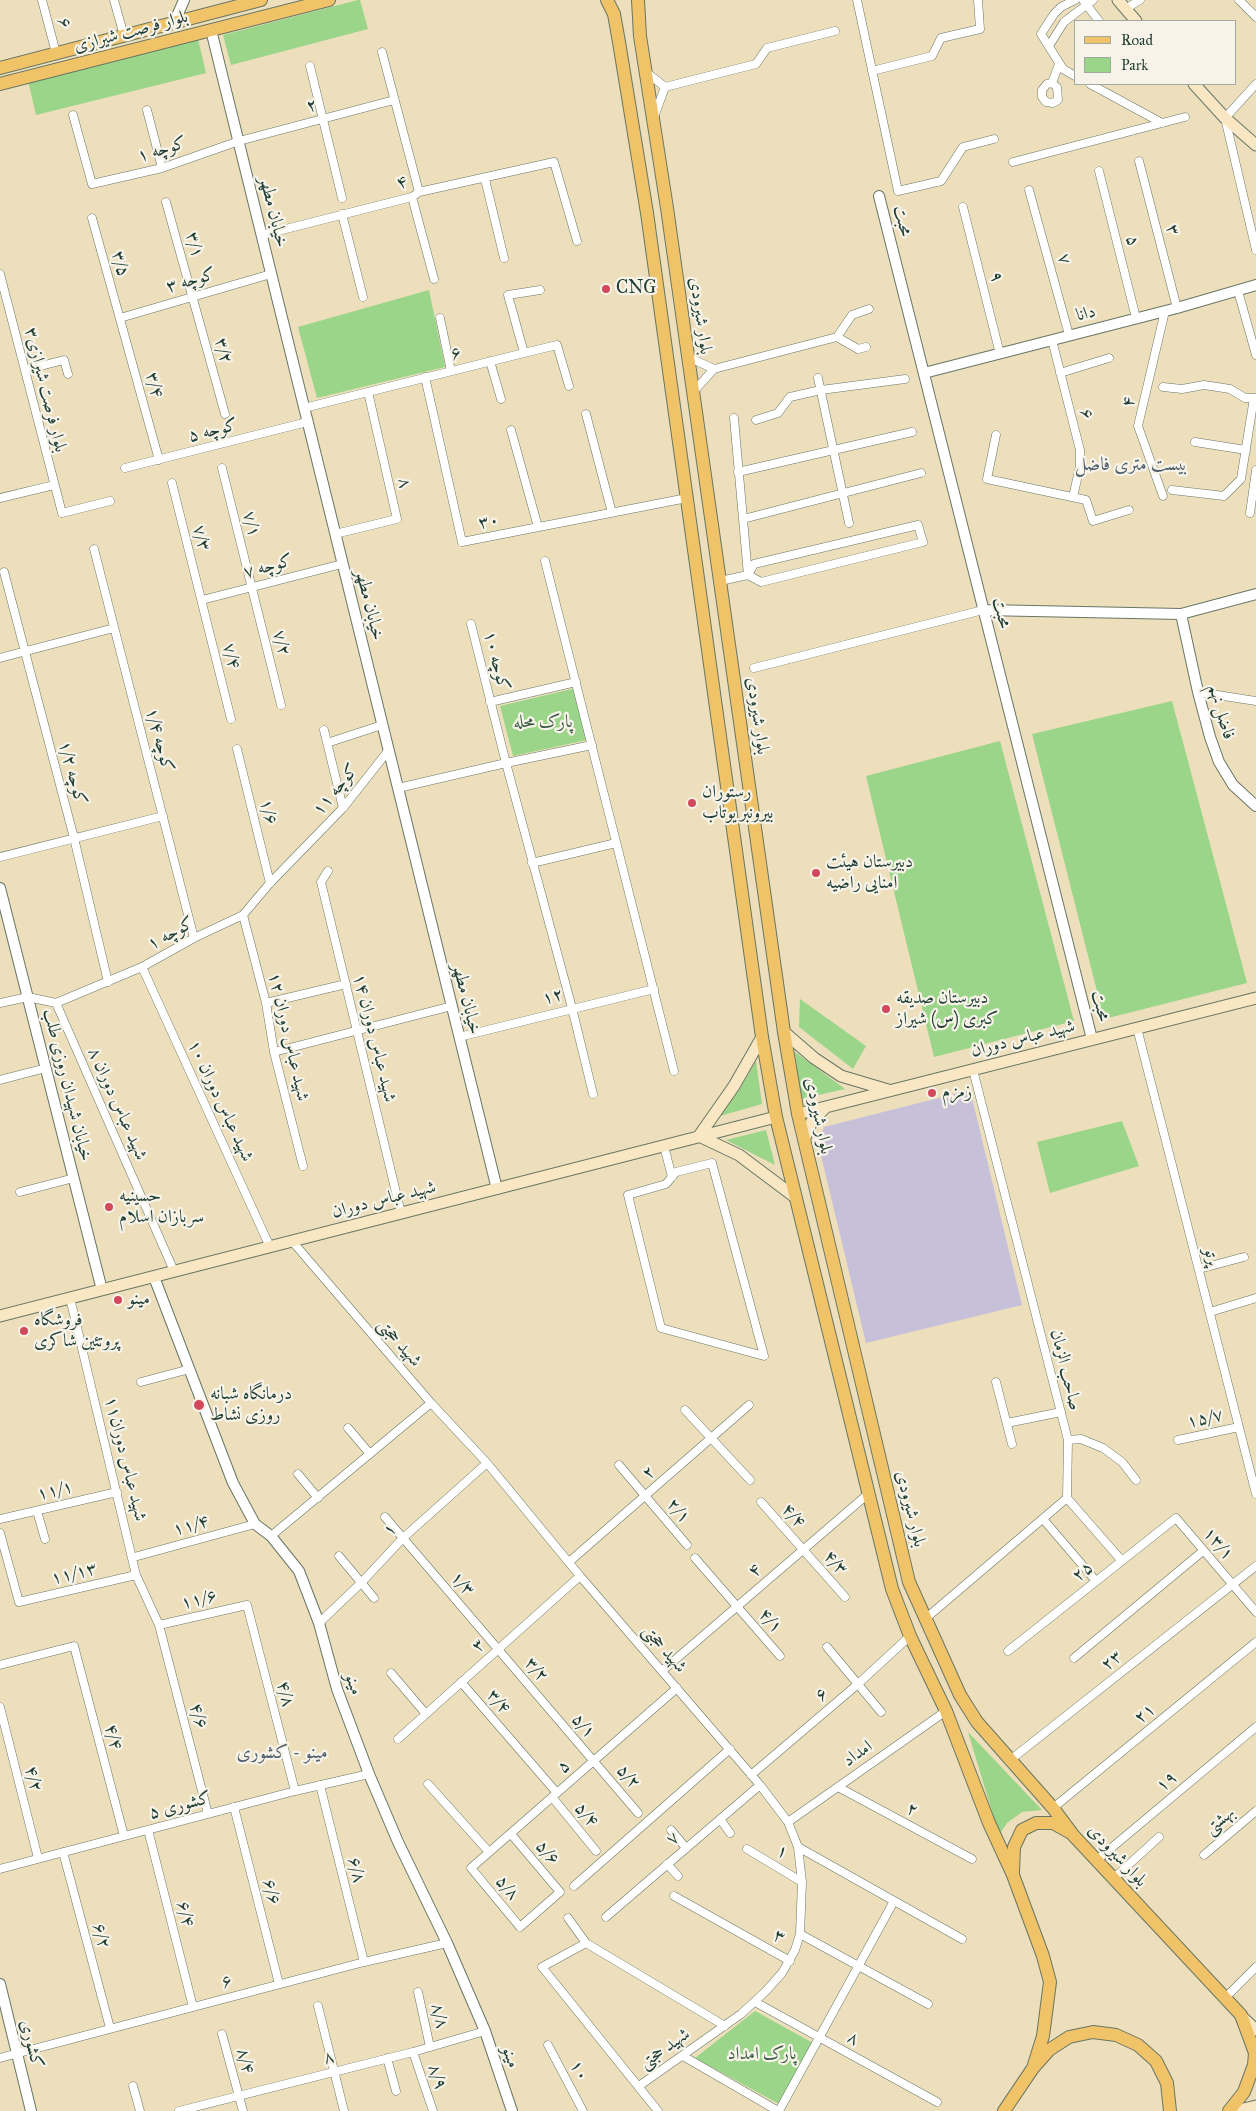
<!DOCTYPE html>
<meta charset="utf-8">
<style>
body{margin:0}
#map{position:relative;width:1256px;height:2111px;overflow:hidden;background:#eddfbc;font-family:"IM FELL Great Primer",serif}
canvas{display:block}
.legend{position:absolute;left:1074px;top:20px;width:162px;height:65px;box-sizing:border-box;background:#f7f3e8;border:1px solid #a1aaa0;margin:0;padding:6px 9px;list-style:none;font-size:15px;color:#1f3d34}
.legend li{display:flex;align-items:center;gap:10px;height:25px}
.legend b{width:25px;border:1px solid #a1aaa0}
</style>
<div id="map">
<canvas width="1256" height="2111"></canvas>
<ul class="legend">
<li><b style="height:6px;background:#f1c369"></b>Road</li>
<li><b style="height:14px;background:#9bd589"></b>Park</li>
</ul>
</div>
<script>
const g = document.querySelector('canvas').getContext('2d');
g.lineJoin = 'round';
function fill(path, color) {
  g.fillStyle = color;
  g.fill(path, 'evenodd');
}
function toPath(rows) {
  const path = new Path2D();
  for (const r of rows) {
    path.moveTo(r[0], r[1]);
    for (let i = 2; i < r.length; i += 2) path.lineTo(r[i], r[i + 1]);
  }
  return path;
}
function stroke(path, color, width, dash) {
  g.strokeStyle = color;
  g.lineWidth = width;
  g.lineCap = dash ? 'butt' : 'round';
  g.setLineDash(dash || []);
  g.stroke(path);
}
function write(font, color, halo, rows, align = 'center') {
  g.font = font + ' "IM FELL Great Primer",Amiri,serif';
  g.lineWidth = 4.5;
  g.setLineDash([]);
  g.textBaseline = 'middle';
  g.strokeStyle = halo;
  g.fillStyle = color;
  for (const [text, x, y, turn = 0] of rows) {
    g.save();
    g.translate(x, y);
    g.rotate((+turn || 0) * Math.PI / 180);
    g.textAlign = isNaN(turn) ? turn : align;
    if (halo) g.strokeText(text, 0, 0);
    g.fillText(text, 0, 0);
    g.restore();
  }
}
fill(toPath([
 [970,1090,1022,1305,866,1343,818,1143,824,1127]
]), '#c6c0d9');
fill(toPath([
 [358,0,360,0,368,29,231,65,223,35],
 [198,39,206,73,36,115,28,81],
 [429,290,445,367,317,398,298,327],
 [576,688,587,740,513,756,500,706],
 [1172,701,1247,983,1104,1019,1032,734],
 [1000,741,1074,1021,934,1057,866,776],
 [800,999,866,1046,853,1069,799,1027],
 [795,1052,845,1089,801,1099],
 [756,1061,762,1104,720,1116,740,1089],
 [1122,1121,1139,1166,1050,1193,1037,1142],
 [766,1130,775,1165,726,1140],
 [968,1732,1042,1810,1022,1812,1007,1823,999,1835],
 [755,2011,813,2043,779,2104,695,2058]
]), '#9bd589');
const minor = toPath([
 [42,0,56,53],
 [114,0,124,36],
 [857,0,898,191,941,181,963,147,994,139],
 [1083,0,1099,21],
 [1239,0,1256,17],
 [1125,9,1140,0],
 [1049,46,1064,22,1093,0],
 [382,52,419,192],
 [310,66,342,198],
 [872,71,932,56,941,38,980,29,978,0],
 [646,72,665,87,654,117],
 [1075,76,1063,69,1041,34,1054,14,1061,7,1075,0],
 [1052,83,1057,87,1058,100,1053,103,1046,102,1042,97,1042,90,1047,84,1052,83,1059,64],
 [1090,84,1162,123],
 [1256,84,1225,118,1256,250],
 [665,87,756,64,767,48,835,31],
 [147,110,162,168],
 [73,115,92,184,162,168,239,141,394,100],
 [1139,161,1177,308],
 [1013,162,1185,117],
 [1099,171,1136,318],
 [485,179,504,258],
 [1029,190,1069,335],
 [412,197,434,279],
 [166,202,225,414],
 [963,207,1000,354],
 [342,214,363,297],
 [92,218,159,460],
 [262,235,412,197,419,192,554,162,577,241],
 [0,274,62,513,110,501],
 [1238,291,1256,355],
 [120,318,271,274],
 [440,318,451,371],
 [1052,340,1080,450,1080,466,1073,497],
 [866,347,858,349,837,337,852,315,869,309],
 [524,353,557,345,569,386],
 [688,357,714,369,693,392],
 [490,361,501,399],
 [714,369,837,337],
 [25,370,64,360,68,374],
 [1060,373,1109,358],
 [425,377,462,542,687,498],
 [818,378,849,523],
 [1163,387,1182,389,1204,385,1230,389,1245,398,1256,398],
 [304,408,524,353,508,295,540,290],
 [586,414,612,513],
 [756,420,778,413,790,397,821,390,905,379],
 [511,430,538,527],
 [996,435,987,479,1086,500,1093,521,1129,510],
 [1195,442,1246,450],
 [125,468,307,422],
 [222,468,281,705],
 [738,472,912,432],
 [172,483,231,719],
 [1172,490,1224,496,1241,479,1254,398],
 [1163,496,1138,426,1165,311],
 [0,498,54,485],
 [1250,513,1256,470],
 [743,519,921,473],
 [918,525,923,542,761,582,748,575,754,564,918,525],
 [335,534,397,519,368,392],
 [94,549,194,938],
 [545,561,674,1071],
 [4,572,74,838,108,982],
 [720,581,748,575,734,418],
 [202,600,342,564],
 [471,624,506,763,572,1008,593,1094],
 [0,658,114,628],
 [754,668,983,610],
 [1198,692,1256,701],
 [490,702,576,682],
 [324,730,343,808],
 [327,743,382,725],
 [237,749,270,883],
 [398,788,506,763,592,745],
 [0,857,163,816],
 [532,863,616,843],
 [328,871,321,882,401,1213],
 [243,915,266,1003,274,1052,303,1166],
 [142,967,270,1247],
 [0,1003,28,997,56,1003,142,967,194,938,243,915,270,883,343,808,388,751],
 [56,1003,174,1271],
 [266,1003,346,984],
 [1137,1028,1256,1494],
 [459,1037,654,989],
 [274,1052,452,1006],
 [0,1080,46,1068],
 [664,1146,672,1177],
 [712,1163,764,1356,661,1328,628,1195,666,1184,676,1172,712,1163],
 [20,1192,74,1178],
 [292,1241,431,1403,487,1463,580,1576,760,1785,788,1822,798,1847,802,1882,800,1934,795,1950,782,1973,766,1991,741,2014,639,2086],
 [1199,1269,1244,1257],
 [70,1298,136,1575,159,1625,208,1814],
 [1210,1312,1256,1298],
 [141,1382,190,1369],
 [996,1382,1012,1444],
 [685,1410,750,1480],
 [1007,1423,1061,1412],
 [348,1428,370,1454],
 [1068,1440,1081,1439,1103,1448,1122,1462,1136,1480],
 [1178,1440,1239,1427],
 [619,1465,687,1545],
 [298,1474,318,1498],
 [1067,1498,1122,1561],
 [761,1502,845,1597],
 [37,1511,45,1539],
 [385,1517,638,1813],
 [0,1519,117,1492],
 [1043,1519,1096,1581],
 [0,1533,19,1602,136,1575],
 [271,1536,431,1403],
 [339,1556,374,1598],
 [134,1557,255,1524],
 [695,1558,780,1656],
 [569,1562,749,1405],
 [925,1619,1067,1498,1068,1440,973,1070],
 [319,1623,362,1582,403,1538,487,1463],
 [159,1625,247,1605,295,1791],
 [827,1647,881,1712],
 [1008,1651,1176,1518,1256,1612],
 [1074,1658,1203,1551],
 [0,1665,74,1646,124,1836],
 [662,1671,868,1494],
 [391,1673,426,1714],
 [461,1682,557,1793],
 [0,1707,38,1858],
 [398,1739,580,1576],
 [1009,1761,1256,1566],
 [751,1775,858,1684,910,1636],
 [428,1784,489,1852],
 [320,1785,364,1962],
 [838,1787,972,1859],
 [552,1797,596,1851],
 [234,1807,279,1984],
 [1053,1808,1256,1642],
 [720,1819,730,1833],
 [788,1822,946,1711],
 [148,1830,193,2007],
 [671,1830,686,1848],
 [511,1834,560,1892,520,1927,471,1868,677,1688],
 [798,1847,962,1939],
 [747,1849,802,1882],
 [63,1852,110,2028],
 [1204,1855,1256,1811],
 [1098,1859,1256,1727],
 [667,1864,678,1876],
 [0,1869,295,1791,369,1774],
 [1114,1878,1159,1837],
 [574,1886,730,1749],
 [674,1896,790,1961],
 [606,1917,760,1785],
 [568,1918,586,1943,725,2026],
 [800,1934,928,2004],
 [586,1943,542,1967,658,2111],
 [418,1992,430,2047],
 [1225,1998,1256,1967],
 [755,2002,937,2102],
 [318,2006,344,2111],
 [222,2034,243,2111],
 [548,2045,583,2111],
 [413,2052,433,2111],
 [683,2056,778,2111],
 [0,2058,364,1962,447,1943],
 [387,2058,396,2091],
 [133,2086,140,2111],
 [179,2111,413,2052,485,2031],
 [779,2111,894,1901]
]);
const tertiary = toPath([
 [174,23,184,0],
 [211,30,497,1189],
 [879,196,1092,1039],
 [924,373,1177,308,1256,285],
 [983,610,1181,614,1256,594],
 [1181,614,1198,692,1210,737,1219,762,1233,785,1256,806],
 [0,888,102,1290],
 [154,1277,233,1483,255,1524,271,1536,299,1571,319,1623,337,1689,369,1774,398,1842,447,1943,485,2031,512,2111],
 [0,1984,31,2111]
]);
const secondary = toPath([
 [1118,0,1136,21],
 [1194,84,1225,118,1256,145],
 [784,1032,814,1058,841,1076,888,1090],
 [798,1114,1256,998],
 [699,1136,734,1086,762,1037],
 [699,1136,739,1155,795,1197],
 [804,1140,812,1121,826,1107],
 [0,1316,776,1117],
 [1241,2016,1256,2030],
 [1235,2111,1256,2106]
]);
const primary = toPath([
 [607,0,614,14,619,42,647,213,762,1037,776,1117,892,1589,910,1636,946,1711,989,1823,1013,1875,1043,1956,1050,1982,1043,2036,1033,2068],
 [638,0,640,36,667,208,784,1032,798,1114,909,1582,960,1695,977,1722,1053,1808,1073,1835,1241,2015,1255,2053,1254,2065,1244,2092,1229,2111],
 [0,68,261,0],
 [0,84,329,0],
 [1013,1872,1014,1847,1022,1830,1036,1823,1053,1823,1069,1832],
 [1004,2111,1033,2068,1049,2050,1069,2037,1093,2032,1116,2035,1138,2045,1156,2061,1167,2083,1170,2111]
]);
stroke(minor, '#677664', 9);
stroke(tertiary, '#677664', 12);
stroke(secondary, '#677664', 13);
stroke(primary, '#677664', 14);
stroke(minor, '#fff', 8);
stroke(tertiary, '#fff', 10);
stroke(secondary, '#f9e7c3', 11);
stroke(primary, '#f1c369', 12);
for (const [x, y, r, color] of [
 [606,289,5,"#d1495b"],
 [692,803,5,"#d1495b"],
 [816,873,5,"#d1495b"],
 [886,1009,5,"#d1495b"],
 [932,1093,5,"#d1495b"],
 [109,1207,5,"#d1495b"],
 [118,1300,5,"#d1495b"],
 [24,1331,5,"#d1495b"],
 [199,1405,6,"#d1495b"]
]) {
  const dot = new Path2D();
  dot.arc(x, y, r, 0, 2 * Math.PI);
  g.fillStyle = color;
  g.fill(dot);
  stroke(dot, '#f7f3e8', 2);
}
write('18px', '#1f3d34', '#f7f3e8', [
 ["۶",64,23,75],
 ["بلوار فرصت شیرازی",131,32,-15],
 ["۲",312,106,-15],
 ["کوچه ۱",162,150,-17],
 ["۴",402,183,-21],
 ["خیابان مطهر",273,212,76],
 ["محبت",902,221,76],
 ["۳",1172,230,76],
 ["۵",1132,241,76],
 ["۳/۱",194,245,74],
 ["۷",1064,259,75],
 ["۳/۵",120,264,74],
 ["۹",996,277,76],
 ["کوچه ۳",191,281,-16],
 ["دانا",1086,314,-15],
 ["بلوار شیرودی",700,316,82],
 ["۳/۲",223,351,74],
 ["۶",456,354,-14],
 ["۳/۴",154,385,75],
 ["۳بلوار فرصت شیرازی",45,390,76],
 ["۴",1129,402,-77],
 ["۶",1086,414,76],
 ["کوچه ۵",213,431,-14],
 ["۸",404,483,77],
 ["۳۰",489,522,-11],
 ["۷/۱",251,524,76],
 ["۷/۳",201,538,76],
 ["کوچه ۷",268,567,-15],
 ["خیابان مطهر",369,605,76],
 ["محبت",1001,613,76],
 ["۷/۲",281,643,76],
 ["۷/۴",231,656,76],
 ["کوچه ۱۰",496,661,76],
 ["فاضل نهم",1221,712,74],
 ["بلوار شیرودی",757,716,82],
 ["کوچه ۱/۴",159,740,75],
 ["کوچه ۱/۲",72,773,75],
 ["کوچه ۱۱",336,790,-50],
 ["۱/۶",268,812,76],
 ["کوچه ۱",171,934,-28],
 ["۱۲",553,997,-14],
 ["خیابان مطهر",466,999,76],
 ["محبت",1100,1006,76],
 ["شهید عباس دوران ۱۲",288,1037,77],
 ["شهید عباس دوران ۱۴",374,1038,76],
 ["شهید عباس دوران",1023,1039,-14],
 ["خیابان شهیدان روزی طلب",67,1085,76],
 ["شهید عباس دوران ۱۰",220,1101,65],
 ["شهید عباس دوران ۸",117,1104,66],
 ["بلوار شیرودی",818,1116,78],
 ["شهید عباس دوران",384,1200,-14],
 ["پرتو",1211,1257,76],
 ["شهید حجتی",399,1343,49],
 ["صاحب الزمان",1065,1370,76],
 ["۱۵/۷",1205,1419,-12],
 ["شهید عباس دوران۱۱",125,1459,76],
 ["۲",649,1473,-41],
 ["۱۱/۱",55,1491,-13],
 ["بلوار شیرودی",910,1509,76],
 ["۲/۱",678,1511,50],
 ["۴/۴",793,1516,49],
 ["۱۱/۴",191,1526,-15],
 ["۱",390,1530,-45],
 ["۱۳/۱",1218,1544,50],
 ["۴/۳",835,1563,49],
 ["۴",755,1571,-41],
 ["۲۵",1083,1572,-38],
 ["۱۱/۱۳",74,1574,-13],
 ["۱/۳",462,1584,49],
 ["۱۱/۶",199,1600,-13],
 ["۴/۱",770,1621,49],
 ["۳",479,1646,-42],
 ["شهید حجتی",664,1649,49],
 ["۲۳",1112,1661,-38],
 ["۳/۲",536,1670,49],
 ["مینو",353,1684,72],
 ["۴/۸",285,1694,76],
 ["۶",822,1695,-40],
 ["۳/۴",498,1702,49],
 ["۲۱",1145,1714,-39],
 ["۴/۶",198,1716,75],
 ["۵/۱",583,1726,49],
 ["۴/۴",113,1737,75],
 ["امداد",858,1754,-35],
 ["۵",564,1767,-41],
 ["۵/۲",628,1777,49],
 ["۴/۲",33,1779,76],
 ["۱۹",1167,1782,-40],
 ["کشوری ۵",180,1806,-15],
 ["۲",912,1810,28],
 ["۵/۴",586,1815,50],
 ["بهشتی",1220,1821,-40],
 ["۷",673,1839,-41],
 ["۱",782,1852,30],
 ["۵/۶",547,1853,50],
 ["بلوار شیرودی",1117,1856,47],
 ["۶/۸",356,1870,76],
 ["۵/۸",507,1888,50],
 ["۶/۶",271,1892,76],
 ["۶/۴",185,1914,76],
 ["۶/۲",101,1936,75],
 ["۳",779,1937,29],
 ["۶",227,1982,-15],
 ["۸/۸",439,2016,77],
 ["۸",853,2039,29],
 ["کشوری",31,2044,76],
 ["شهید حجتی",665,2049,-35],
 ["مینو",510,2057,71],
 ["۸",329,2058,-15],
 ["۸/۴",245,2061,75],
 ["۱۰",579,2071,62],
 ["۸/۹",437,2077,71]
]);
write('18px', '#1f3d34', '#f7f3e8', [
 ["CNG",616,289],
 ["رستوران",702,793],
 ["بیرونبر یوتاب",702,814],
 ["دبیرستان هیئت",826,863],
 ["امنایی راضیه",826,884],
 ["دبیرستان صدیقه",896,999],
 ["کبری (س) شیراز",896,1020],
 ["زمزم",942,1093],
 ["حسینیه",119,1197],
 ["سربازان اسلام",119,1218],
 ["مینو",128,1300],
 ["فروشگاه",34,1321],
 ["پروتئین شاکری",34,1342],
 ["درمانگاه شبانه",210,1395],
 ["روزی نشاط",210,1416]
], 'left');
write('18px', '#385b45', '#f7f3e8', [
 ["پارک محله",543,723],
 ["پارک امداد",762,2055]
]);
write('19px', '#4e5f6b', '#f7f3e8', [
 ["بیست متری فاضل",1131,465],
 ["مینو - کشوری",282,1753]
]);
</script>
